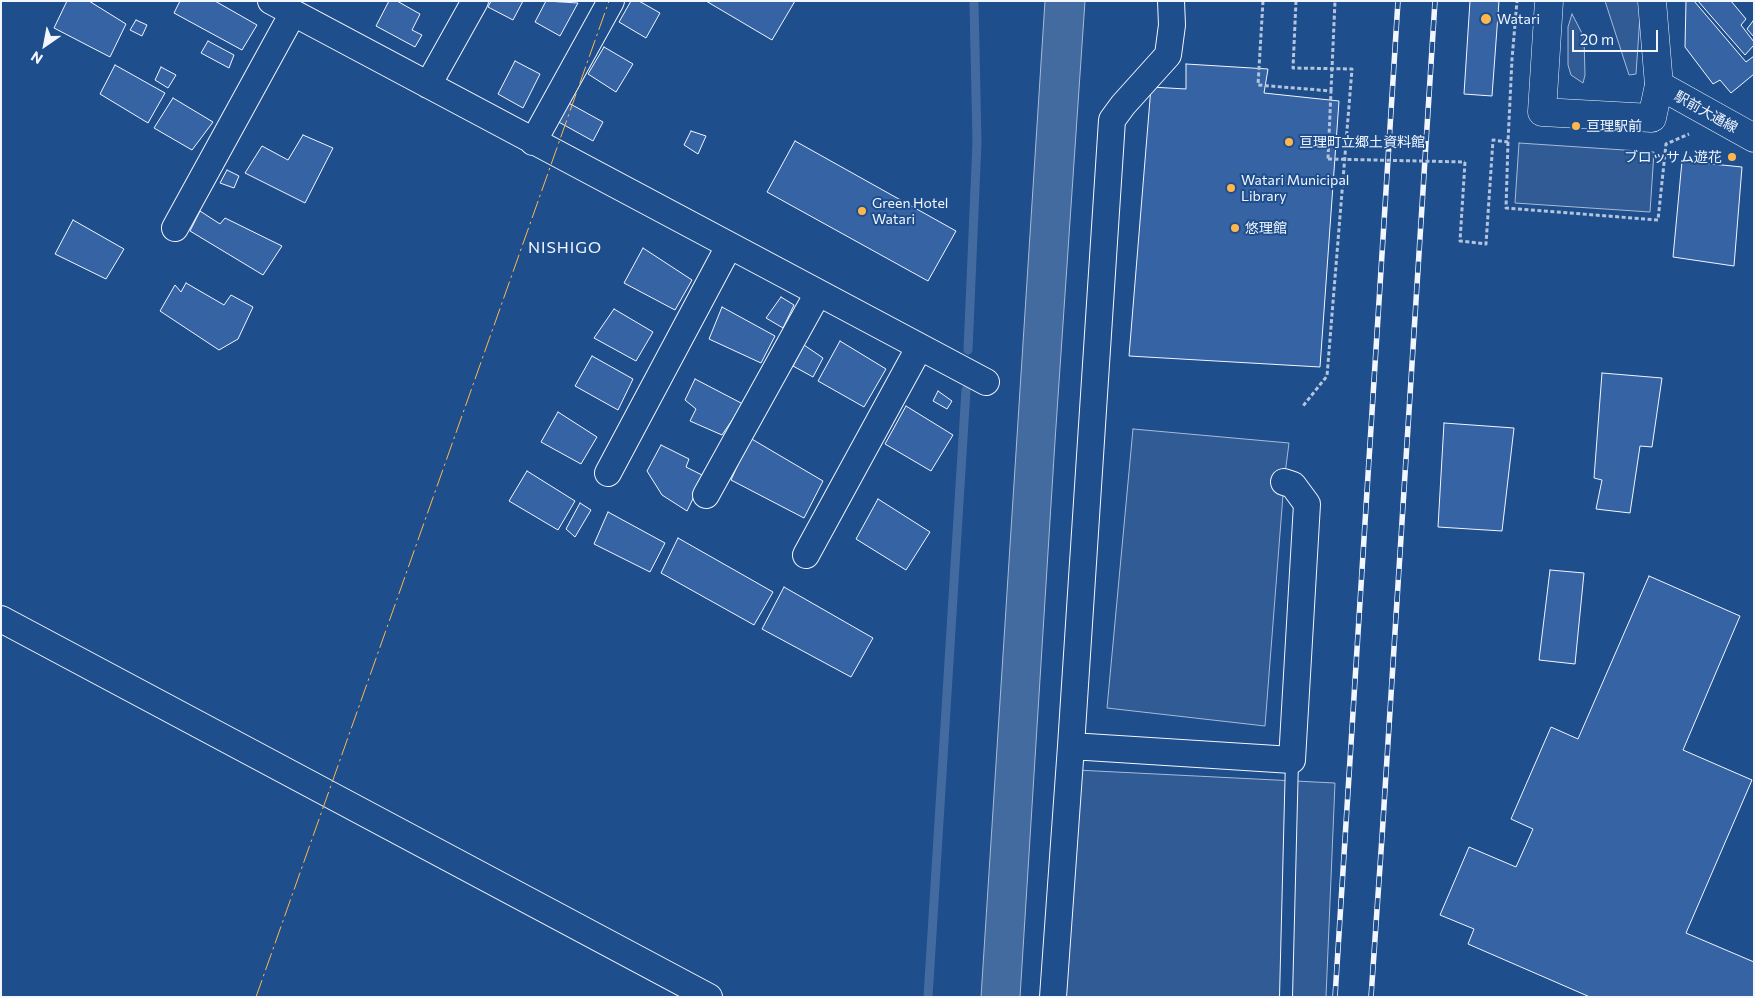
<!DOCTYPE html>
<meta charset="utf-8">
<style>
body{margin:0}
#map{position:relative;width:1755px;height:998px;overflow:hidden;background:#1f4e8c;font-family:Commissioner,sans-serif}
canvas{display:block}
.frame{position:absolute;inset:0;border:2px solid #f2f6ff;pointer-events:none}
.north{position:absolute;left:20px;top:20px;width:50px;height:50px;-webkit-text-stroke:4px #1f4e8c;paint-order:stroke;rotate:213deg;font-size:14px;font-weight:700;line-height:20px;text-align:center;color:#f2f6ff}
.north::after{content:'';display:block;margin:auto;width:18px;height:22px;background:#f2f6ff;clip-path:polygon(50% 0,100% 100%,50% 72%,0 100%)}
.scale{position:absolute;left:1572px;top:30px;width:86px;height:22px;box-sizing:border-box;border:2px solid #f2f6ff;border-top:0;padding-left:6px;font-size:15px;line-height:18px;white-space:nowrap;color:#f2f6ff;-webkit-text-stroke:4px #1f4e8c;paint-order:stroke}
</style>
<div id="map">
<canvas width="1755" height="998"></canvas>
<div class="frame"></div>
<div class="north">N</div>
<div class="scale">20 m</div>
</div>
<script>
const g = document.querySelector('canvas').getContext('2d');
g.lineJoin = 'round';
function fill(path, color) {
  g.fillStyle = color;
  g.fill(path, 'evenodd');
}
function toPath(rows) {
  const path = new Path2D();
  for (const r of rows) {
    path.moveTo(r[0], r[1]);
    for (let i = 2; i < r.length; i += 2) path.lineTo(r[i], r[i + 1]);
  }
  return path;
}
function stroke(path, color, width, dash) {
  g.strokeStyle = color;
  g.lineWidth = width;
  g.lineCap = dash ? 'butt' : 'round';
  g.setLineDash(dash || []);
  g.stroke(path);
}
function write(font, color, halo, rows, align = 'center') {
  g.font = font + ' Commissioner,"Noto Sans JP",sans-serif';
  g.lineWidth = 4;
  g.setLineDash([]);
  g.textBaseline = 'middle';
  g.strokeStyle = halo;
  g.fillStyle = color;
  for (const [text, x, y, turn = 0] of rows) {
    g.save();
    g.translate(x, y);
    g.rotate((+turn || 0) * Math.PI / 180);
    g.textAlign = isNaN(turn) ? turn : align;
    if (halo) g.strokeText(text, 0, 0);
    g.fillText(text, 0, 0);
    g.restore();
  }
}
const built = toPath([
 [1605,1,1641,1,1636,74,1629,75,1605,1],
 [1572,14,1584,37,1585,75,1583,83,1571,75,1568,65,1568,27,1572,14],
 [1519,143,1654,152,1650,212,1515,203,1519,143],
 [1133,429,1289,443,1284,482,1265,726,1107,708,1133,429],
 [1076,770,1335,783,1326,997,1061,997,1076,770]
]);
fill(built, '#305b95');
stroke(built, '#a8bbd7', 1);
const water = toPath([
 [1045,1,1085,1,1055,441,1020,997,981,997,1045,1]
]);
fill(water, '#446ba0');
stroke(water, '#a8bbd7', 1);
stroke(toPath([
 [968,350,977,142,974,3],
 [928,997,966,390]
]), '#446ba0', 9);
const building = toPath([
 [67,1,89,1,126,24,110,57,54,28,67,1],
 [180,1,215,1,257,25,242,50,174,13,180,1],
 [389,1,397,1,420,14,412,30,422,35,415,47,376,26,389,1],
 [491,1,523,1,513,20,488,7,491,1],
 [546,1,578,3,560,36,535,22,546,1],
 [631,1,639,1,660,13,646,38,619,22,631,1],
 [706,1,795,1,772,40,706,1],
 [1470,1,1499,1,1492,96,1464,94,1470,1],
 [1686,1,1694,1,1746,62,1754,56,1754,74,1731,93,1720,80,1713,84,1685,47,1686,1],
 [1698,1,1731,1,1746,19,1741,25,1754,42,1754,45,1745,55,1698,1],
 [136,20,147,25,142,36,130,30,136,20],
 [1753,21,1754,21,1754,37,1747,29,1753,21],
 [208,41,234,55,229,68,201,53,208,41],
 [604,47,633,64,616,92,588,74,604,47],
 [515,61,540,74,523,108,498,94,515,61],
 [1186,64,1268,69,1264,93,1339,101,1320,367,1129,356,1151,87,1186,89,1186,64],
 [115,65,165,93,148,123,100,94,115,65],
 [161,67,176,75,168,88,155,80,161,67],
 [173,98,213,122,192,150,154,128,173,98],
 [565,101,603,122,593,141,555,120,565,101],
 [691,131,706,136,698,154,684,145,691,131],
 [303,135,333,148,305,203,245,173,262,146,288,160,303,135],
 [795,141,956,231,928,281,767,192,795,141],
 [1682,161,1742,167,1734,266,1673,257,1682,161],
 [227,170,239,176,234,188,220,183,227,170],
 [200,211,220,224,225,218,282,246,263,275,190,231,200,211],
 [73,220,124,249,106,279,55,254,73,220],
 [643,248,692,280,675,310,624,283,643,248],
 [186,283,224,305,231,295,253,307,238,339,219,350,160,311,175,285,181,292,186,283],
 [781,297,794,305,783,328,766,318,781,297],
 [722,307,775,336,761,363,709,339,722,307],
 [614,309,653,332,636,361,594,338,614,309],
 [840,341,886,369,864,407,818,381,840,341],
 [804,345,823,358,813,377,793,366,804,345],
 [592,356,633,379,618,410,575,386,592,356],
 [1602,373,1662,378,1652,447,1640,446,1630,513,1596,509,1602,480,1594,478,1602,373],
 [695,379,743,404,722,435,690,421,696,409,685,400,695,379],
 [938,391,952,401,947,409,933,401,938,391],
 [906,406,953,435,931,471,885,444,906,406],
 [558,412,597,437,581,464,541,442,558,412],
 [1444,423,1514,428,1502,531,1438,527,1444,423],
 [750,438,823,481,804,518,731,480,750,438],
 [661,445,689,459,686,467,704,476,687,511,662,495,647,471,661,445],
 [527,471,575,501,558,530,509,501,527,471],
 [878,499,930,532,906,570,856,539,878,499],
 [580,503,591,510,575,537,566,529,580,503],
 [608,512,665,543,650,572,594,544,608,512],
 [678,538,773,592,754,625,661,573,678,538],
 [1550,570,1584,573,1575,664,1539,660,1550,570],
 [1649,576,1740,616,1683,750,1752,780,1686,933,1754,962,1754,997,1590,997,1468,944,1474,929,1440,915,1469,847,1516,867,1533,829,1511,819,1551,727,1578,739,1649,576],
 [784,587,873,638,851,677,762,629,784,587]
]);
fill(building, '#3563a3');
stroke(building, '#f2f6ff', 1);
const service = toPath([
 [1286,997,1292,760]
]);
const minor = toPath([
 [271,1,986,382],
 [1171,1,1172,25,1168,55,1123,105,1112,120,1071,746,1292,760,1307,504,1293,485,1284,482],
 [428,85,475,1],
 [533,142,611,1],
 [175,228,293,13],
 [608,473,729,246],
 [706,495,818,293],
 [806,555,919,348],
 [1,619,709,997],
 [1053,997,1071,746]
]);
const tertiary = toPath([
 [1549,1,1542,112,1652,118,1659,85]
]);
const secondary = toPath([
 [1652,1,1659,85,1754,138]
]);
stroke(service, '#f2f6ff', 14);
stroke(minor, '#f2f6ff', 28);
stroke(tertiary, '#f2f6ff', 29);
stroke(secondary, '#f2f6ff', 29);
stroke(toPath([
 [1263,1,1258,85,1331,91,1328,159],
 [1296,1,1293,68,1352,69,1327,376,1303,406],
 [1508,142,1506,208,1658,220,1666,144,1689,134],
 [1465,162,1460,241,1486,244,1493,140,1508,142,1512,59,1517,1]
]), '#b3c4dc', 3, [4, 2.5]);
stroke(service, '#1f4e8c', 12);
stroke(minor, '#1f4e8c', 26);
stroke(tertiary, '#1f4e8c', 28);
stroke(secondary, '#1f4e8c', 28);
const rail = toPath([
 [1335,997,1398,1],
 [1371,997,1382,837,1435,1]
]);
stroke(rail, '#f2f6ff', 5.5);
stroke(rail, '#1f4e8c', 4, [11]);
stroke(toPath([
 [1331,91,1335,1],
 [1328,159,1465,162]
]), '#b3c4dc', 3, [4, 2.5]);
stroke(toPath([
 [256,997,609,1]
]), '#ffb74d', 1, [18, 4, 2.5, 4]);
for (const [x, y, r, color] of [
 [1486,19,6,"#ffb74d"],
 [1576,126,5,"#ffb74d"],
 [1289,142,5,"#ffb74d"],
 [1732,157,5,"#ffb74d"],
 [1231,188,5,"#ffb74d"],
 [862,211,5,"#ffb74d"],
 [1235,228,5,"#ffb74d"]
]) {
  const dot = new Path2D();
  dot.arc(x, y, r, 0, 2 * Math.PI);
  g.fillStyle = color;
  g.fill(dot);
  stroke(dot, '#1f4e8c', 2);
}
write('14px', '#f2f6ff', '#1f4e8c', [
 ["Watari",1497,19],
 ["亘理駅前",1586,126],
 ["亘理町立郷土資料館",1299,142],
 ["ブロッサム遊花",1722,157,"right"],
 ["Watari Municipal",1241,180],
 ["Library",1241,196],
 ["Green Hotel",872,203],
 ["Watari",872,219],
 ["悠理館",1245,228]
], 'left');
write('14px', '#f2f6ff', '#1f4e8c', [
 ["駅前大通線",1706,112,29]
]);
g.letterSpacing = '1px';
write('16px', '#f2f6ff', '#1f4e8c', [
 ["NISHIGO",565,248]
]);
g.letterSpacing = '0px';
</script>
